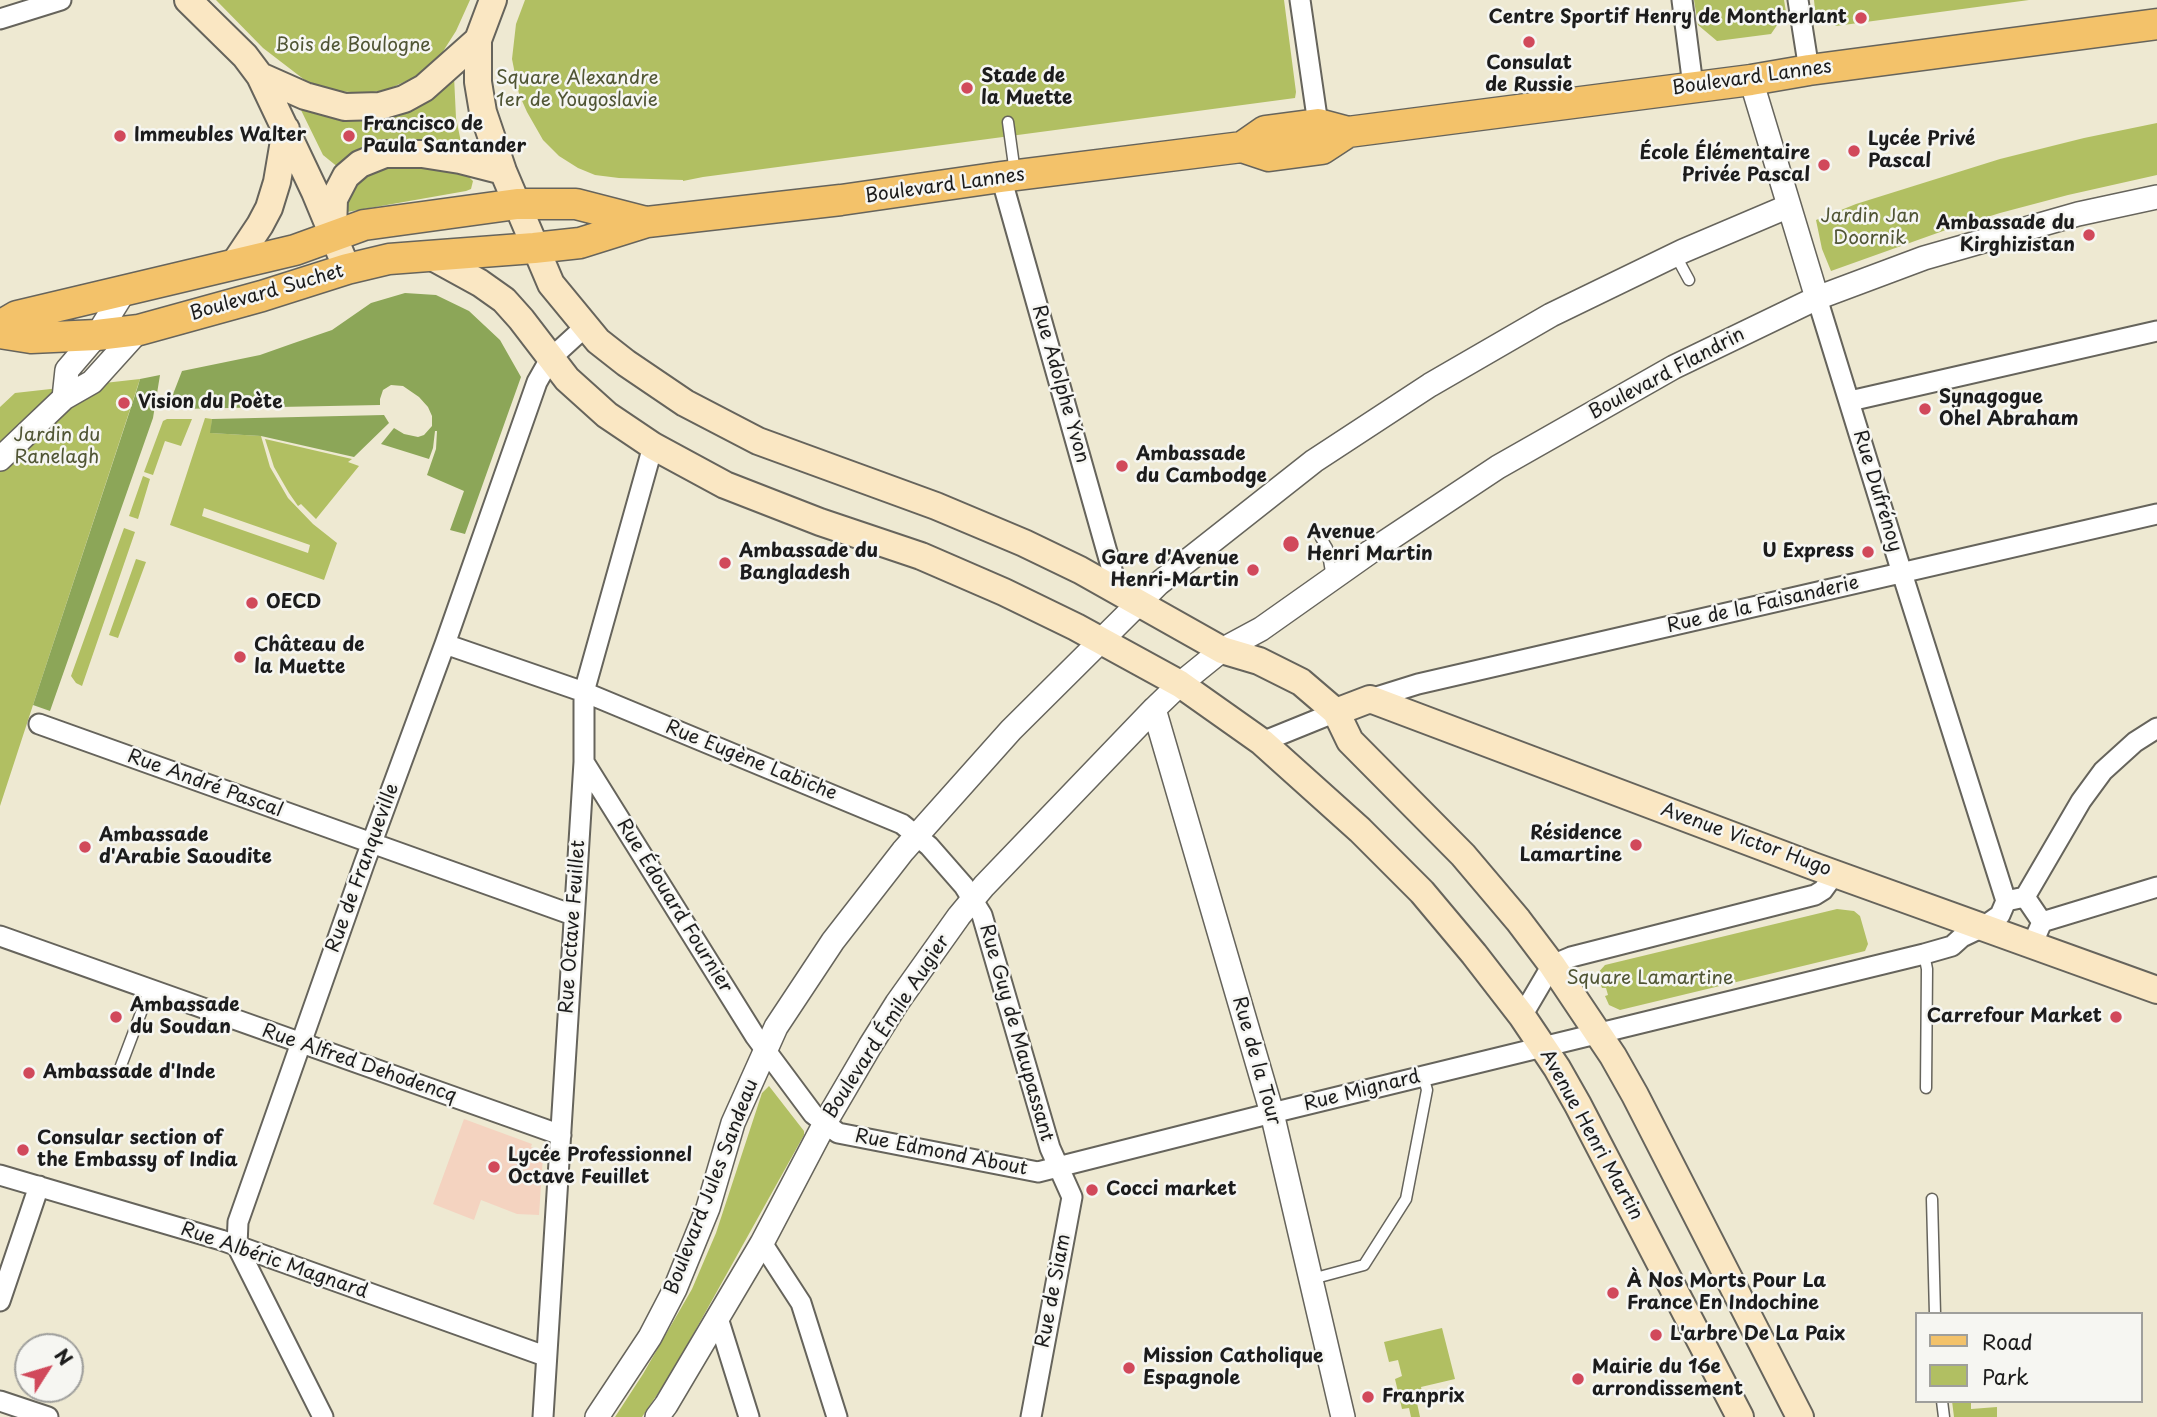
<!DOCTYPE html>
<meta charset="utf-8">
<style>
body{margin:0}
#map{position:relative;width:2157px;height:1417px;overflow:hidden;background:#eee9d2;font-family:"Playpen Sans",sans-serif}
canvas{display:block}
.legend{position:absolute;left:1915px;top:1312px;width:228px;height:91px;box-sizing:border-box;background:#f6f6f2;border:2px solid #9f9f9c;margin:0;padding:9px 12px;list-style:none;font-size:21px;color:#1c1c1c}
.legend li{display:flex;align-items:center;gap:14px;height:35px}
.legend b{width:35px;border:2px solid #9f9f9c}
.north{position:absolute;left:14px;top:1333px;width:70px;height:70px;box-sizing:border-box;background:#f6f6f2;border:2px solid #9f9f9c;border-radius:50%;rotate:53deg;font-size:19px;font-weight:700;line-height:28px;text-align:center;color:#1c1c1c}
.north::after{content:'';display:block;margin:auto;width:24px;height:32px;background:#d1495b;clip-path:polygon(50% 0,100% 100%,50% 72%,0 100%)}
</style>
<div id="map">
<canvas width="2157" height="1417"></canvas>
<ul class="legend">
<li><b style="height:9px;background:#f3c26a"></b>Road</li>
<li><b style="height:19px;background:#b1bf62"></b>Park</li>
</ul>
<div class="north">N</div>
</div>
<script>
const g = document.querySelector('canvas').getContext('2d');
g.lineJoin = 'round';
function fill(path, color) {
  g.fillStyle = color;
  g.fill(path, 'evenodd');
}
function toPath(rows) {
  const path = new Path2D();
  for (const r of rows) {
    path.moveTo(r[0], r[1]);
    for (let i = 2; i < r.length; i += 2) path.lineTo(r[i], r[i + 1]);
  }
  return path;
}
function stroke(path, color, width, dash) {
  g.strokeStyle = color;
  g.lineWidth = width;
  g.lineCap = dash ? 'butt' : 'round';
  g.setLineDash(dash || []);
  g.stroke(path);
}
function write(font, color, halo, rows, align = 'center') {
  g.font = font + ' "Playpen Sans",sans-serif';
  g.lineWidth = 5;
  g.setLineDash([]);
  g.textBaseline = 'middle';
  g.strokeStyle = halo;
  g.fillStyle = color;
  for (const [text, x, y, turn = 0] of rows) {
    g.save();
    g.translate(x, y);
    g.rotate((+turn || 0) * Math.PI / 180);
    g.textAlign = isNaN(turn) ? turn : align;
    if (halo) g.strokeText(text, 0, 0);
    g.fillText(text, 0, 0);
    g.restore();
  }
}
fill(toPath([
 [464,1119,532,1144,531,1147,539,1150,543,1156,539,1215,517,1214,481,1200,474,1220,433,1204]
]), '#f4d3c0');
fill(toPath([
 [216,0,470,0,456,31,442,53,420,75,386,90,366,93,336,91,306,81,263,48],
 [525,0,1284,0,1296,92,1295,98,703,177,683,181,683,180,619,178,595,175,578,168,559,156,543,140,527,112,519,94,512,59,516,24],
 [1694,0,1784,0,1786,12,1771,34,1717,41,1698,25],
 [1814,0,2029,0,1836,26,1815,10],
 [454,76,456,118,462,147,339,168,323,155,299,106,337,110],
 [2157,123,2157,175,2068,195,2000,213,1943,231,1831,271,1822,249,1816,220,1856,204,2000,159,2084,138],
 [383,165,445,167,468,176,473,181,471,189,466,191,347,212,344,197,359,177],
 [140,379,33,705,0,806,0,407,15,393],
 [205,418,212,419,211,433,261,436,270,467,288,498,313,524,337,543,324,580,170,525],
 [204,508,310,545,308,553,202,516],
 [167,419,192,419,181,446,165,441,153,475,144,472,163,421],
 [265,439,352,459,348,462,359,466,316,519,301,504,298,506,289,493,274,467],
 [143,476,150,479,138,519,129,516],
 [124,528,135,532,82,686,76,683,71,676],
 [136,559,146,562,118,638,109,635],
 [1837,909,1854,911,1860,916,1868,944,1865,951,1620,1010,1609,1005,1605,996,1608,995,1606,988,1602,988,1598,978,1597,974,1605,965],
 [769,1086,804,1131,804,1135,671,1374,642,1417,615,1417,643,1374,692,1289,716,1233,762,1093],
 [1442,1328,1455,1379,1421,1387,1424,1401,1417,1403,1420,1417,1411,1417,1409,1408,1402,1409,1395,1379,1402,1376,1398,1360,1389,1362,1384,1342],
 [1952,1401,1971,1401,1971,1409,1997,1407,1997,1417,1954,1417]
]), '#b1bf62');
fill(toPath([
 [405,293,436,295,469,311,500,340,521,377,465,534,450,530,464,491,427,475,436,449,437,431,435,431,433,448,429,459,381,444,394,428,404,434,418,437,424,435,432,426,432,416,428,407,419,397,403,386,391,385,383,390,380,399,380,405,178,409,171,407,170,402,182,371,260,355,294,343,332,330,371,303],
 [160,375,153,418,50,711,33,705,138,386,140,379],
 [384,415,389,423,354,457,261,436,210,433,212,419]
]), '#8ca658');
const service = toPath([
 [1008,122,1015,173],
 [1676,256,1689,280],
 [1321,538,1327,548,1332,578],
 [1924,954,1927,969,1926,1088],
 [119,1071,150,989],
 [1932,1199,1935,1314],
 [1312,1279,1364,1265,1406,1199,1427,1090,1423,1076],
 [1942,1401,1944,1417]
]);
const minor = toPath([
 [1300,0,1318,124],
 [1682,0,1693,86],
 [1798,0,1809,70],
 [0,19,61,0],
 [1001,177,1118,591],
 [1817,298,1902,573,2006,901],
 [1850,401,2157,331],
 [445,644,584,692,902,824,929,846,964,886,982,915,1050,1148,1072,1197,1031,1417],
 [1370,699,1418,684,2157,514],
 [39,724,573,915],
 [1262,742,1336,712],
 [584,762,755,1036,813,1114,838,1133,1038,1172,1272,1113,1924,954,1952,946,1962,937,1983,927,2000,915,2006,901,2025,897,2042,922,2032,945],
 [2025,897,2081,801,2103,771,2135,742,2157,728],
 [2042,922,2157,887],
 [0,936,561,1135],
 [1522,1016,1552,965,1571,957,1815,895,1823,890,1836,872],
 [0,1175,221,1240,545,1356],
 [762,1243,801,1303,837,1417],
 [0,1301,39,1186],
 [718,1318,749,1417],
 [0,1401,48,1417],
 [323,1417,237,1246,238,1222,364,864,445,644,537,382,550,359,585,327],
 [543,1417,584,762,584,692,653,446]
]);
const tertiary = toPath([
 [1751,80,1817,298],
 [64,398,67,370,97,335,125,290],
 [0,459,64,398,92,382,139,330],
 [1154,709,1272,1113,1343,1417],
 [597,1417,650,1337,675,1289,708,1208,733,1123,776,1027,833,941,903,851,1011,730,1158,584,1314,461,1430,385,1551,315,1683,251,1789,206],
 [657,1417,666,1405,762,1243,825,1123,870,1046,897,1003,959,916,984,886,1154,709,1180,684,1222,650,1261,629,1370,552,1498,467,1674,367,1817,298,1924,258,2078,214,2157,197]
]);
const secondary = toPath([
 [188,0,245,56,260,76,315,192,347,269],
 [493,0,478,40,478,82,483,112,503,171,551,284,598,341,626,363,685,403,758,441,936,506,1024,543,1080,570,1222,650,1259,661,1301,682,1336,712,1350,741,1463,855,1518,920,1552,965,1613,1056,1635,1095,1800,1417],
 [260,76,305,96,345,107,380,106,404,99,424,88,478,40],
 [333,230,334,199,346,176,360,164,385,154,422,154,460,160,503,171],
 [429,255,480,283,504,300,521,319,567,379,607,415,653,446,725,485,820,522,921,556,1004,592,1076,627,1180,684,1262,742,1360,830,1422,892,1474,954,1522,1016,1557,1068,1578,1105,1740,1417],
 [234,264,260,225,269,208,277,182,286,129],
 [1336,712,1370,699,1813,866,2157,990]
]);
const primary = toPath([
 [1242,147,1265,131,1318,124,1348,132,1751,80,1809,70,2157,24],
 [0,326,17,316,295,250,364,225,517,204,576,204,646,222],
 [0,333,31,338,97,335,139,330,262,296,347,269,389,259,534,248,580,243,647,222,841,200,1001,177,1242,147,1269,156,1322,149,1348,132]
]);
stroke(service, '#66645c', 13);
stroke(minor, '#66645c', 23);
stroke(tertiary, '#66645c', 26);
stroke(secondary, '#66645c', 30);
stroke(primary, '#66645c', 33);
stroke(service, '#fff', 10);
stroke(minor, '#fff', 19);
stroke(tertiary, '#fff', 23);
stroke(secondary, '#fae7c3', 26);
stroke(primary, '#f3c26a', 30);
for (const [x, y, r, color] of [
 [1861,18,7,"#d1495b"],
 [1529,42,7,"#d1495b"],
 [967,88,7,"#d1495b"],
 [120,136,7,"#d1495b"],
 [349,136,7,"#d1495b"],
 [1854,151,7,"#d1495b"],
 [1824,165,7,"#d1495b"],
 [2089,235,7,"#d1495b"],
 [124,403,7,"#d1495b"],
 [1925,409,7,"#d1495b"],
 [1122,466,7,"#d1495b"],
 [1291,544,9,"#d1495b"],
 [1868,552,7,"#d1495b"],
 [725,563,7,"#d1495b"],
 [1253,570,7,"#d1495b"],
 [252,603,7,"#d1495b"],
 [240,657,7,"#d1495b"],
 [1636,845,7,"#d1495b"],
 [85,847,7,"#d1495b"],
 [116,1017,7,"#d1495b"],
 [2116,1017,7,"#d1495b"],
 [29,1073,7,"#d1495b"],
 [23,1150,7,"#d1495b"],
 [494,1167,7,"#d1495b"],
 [1092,1190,7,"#d1495b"],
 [1613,1293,7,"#d1495b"],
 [1656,1335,7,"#d1495b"],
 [1129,1368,7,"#d1495b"],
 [1578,1379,7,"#d1495b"],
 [1368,1397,7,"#d1495b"]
]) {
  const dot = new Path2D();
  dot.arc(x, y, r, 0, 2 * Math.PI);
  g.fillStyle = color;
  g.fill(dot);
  stroke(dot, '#f6f6f2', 2.5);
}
write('bold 19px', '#1c1c1c', '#f6f6f2', [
 ["Centre Sportif Henry de Montherlant",1847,18,"right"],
 ["Consulat",1529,64,"center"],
 ["de Russie",1529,86,"center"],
 ["Stade de",981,77],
 ["la Muette",981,99],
 ["Francisco de",363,125],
 ["Paula Santander",363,147],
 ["Immeubles Walter",134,136],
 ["Lycée Privé",1868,140],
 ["Pascal",1868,162],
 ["École Élémentaire",1810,154,"right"],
 ["Privée Pascal",1810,176,"right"],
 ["Ambassade du",2075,224,"right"],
 ["Kirghizistan",2075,246,"right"],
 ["Synagogue",1939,398],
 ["Ohel Abraham",1939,420],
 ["Vision du Poète",138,403],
 ["Ambassade",1136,455],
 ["du Cambodge",1136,477],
 ["Avenue",1307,533],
 ["Henri Martin",1307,555],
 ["Ambassade du",739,552],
 ["Bangladesh",739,574],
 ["U Express",1854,552,"right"],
 ["Gare d'Avenue",1239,559,"right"],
 ["Henri-Martin",1239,581,"right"],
 ["OECD",266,603],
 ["Château de",254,646],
 ["la Muette",254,668],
 ["Résidence",1622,834,"right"],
 ["Lamartine",1622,856,"right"],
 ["Ambassade",99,836],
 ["d'Arabie Saoudite",99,858],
 ["Ambassade",130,1006],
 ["du Soudan",130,1028],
 ["Carrefour Market",2102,1017,"right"],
 ["Ambassade d'Inde",43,1073],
 ["Consular section of",37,1139],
 ["the Embassy of India",37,1161],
 ["Lycée Professionnel",508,1156],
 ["Octave Feuillet",508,1178],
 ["Cocci market",1106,1190],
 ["À Nos Morts Pour La",1627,1282],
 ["France En Indochine",1627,1304],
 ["L'arbre De La Paix",1670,1335],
 ["Mission Catholique",1143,1357],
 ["Espagnole",1143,1379],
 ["Mairie du 16e",1592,1368],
 ["arrondissement",1592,1390],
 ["Franprix",1382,1397]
], 'left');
write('19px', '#505534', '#f6f6f2', [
 ["Bois de Boulogne",353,46],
 ["Square Alexandre",577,79],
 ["1er de Yougoslavie",577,101],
 ["Jardin Jan",1870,217],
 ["Doornik",1870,239],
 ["Jardin du",57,436],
 ["Ranelagh",57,458],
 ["Square Lamartine",1650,979]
]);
write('19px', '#1c1c1c', '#f6f6f2', [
 ["Boulevard Lannes",1752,78,-8],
 ["Boulevard Lannes",945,186,-8],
 ["Boulevard Suchet",267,293,-16],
 ["Boulevard Flandrin",1667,374,-28],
 ["Rue Adolphe Yvon",1060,384,74],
 ["Rue Dufrénoy",1877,491,73],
 ["Rue de la Faisanderie",1763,605,-13],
 ["Rue Eugène Labiche",751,761,22],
 ["Rue André Pascal",205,784,20],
 ["Avenue Victor Hugo",1746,840,20],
 ["Rue de Franqueville",363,868,-70],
 ["Rue Édouard Fournier",674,906,58],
 ["Rue Octave Feuillet",573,927,-86],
 ["Boulevard Émile Augier",887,1027,-57],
 ["Rue Guy de Maupassant",1016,1033,74],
 ["Rue de la Tour",1256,1061,74],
 ["Rue Alfred Dehodencq",359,1064,19],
 ["Rue Mignard",1362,1091,-14],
 ["Avenue Henri Martin",1591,1135,61],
 ["Rue Edmond About",941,1153,11],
 ["Boulevard Jules Sandeau",712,1187,-69],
 ["Rue Albéric Magnard",274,1261,19],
 ["Rue de Siam",1054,1291,-79]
]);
</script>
